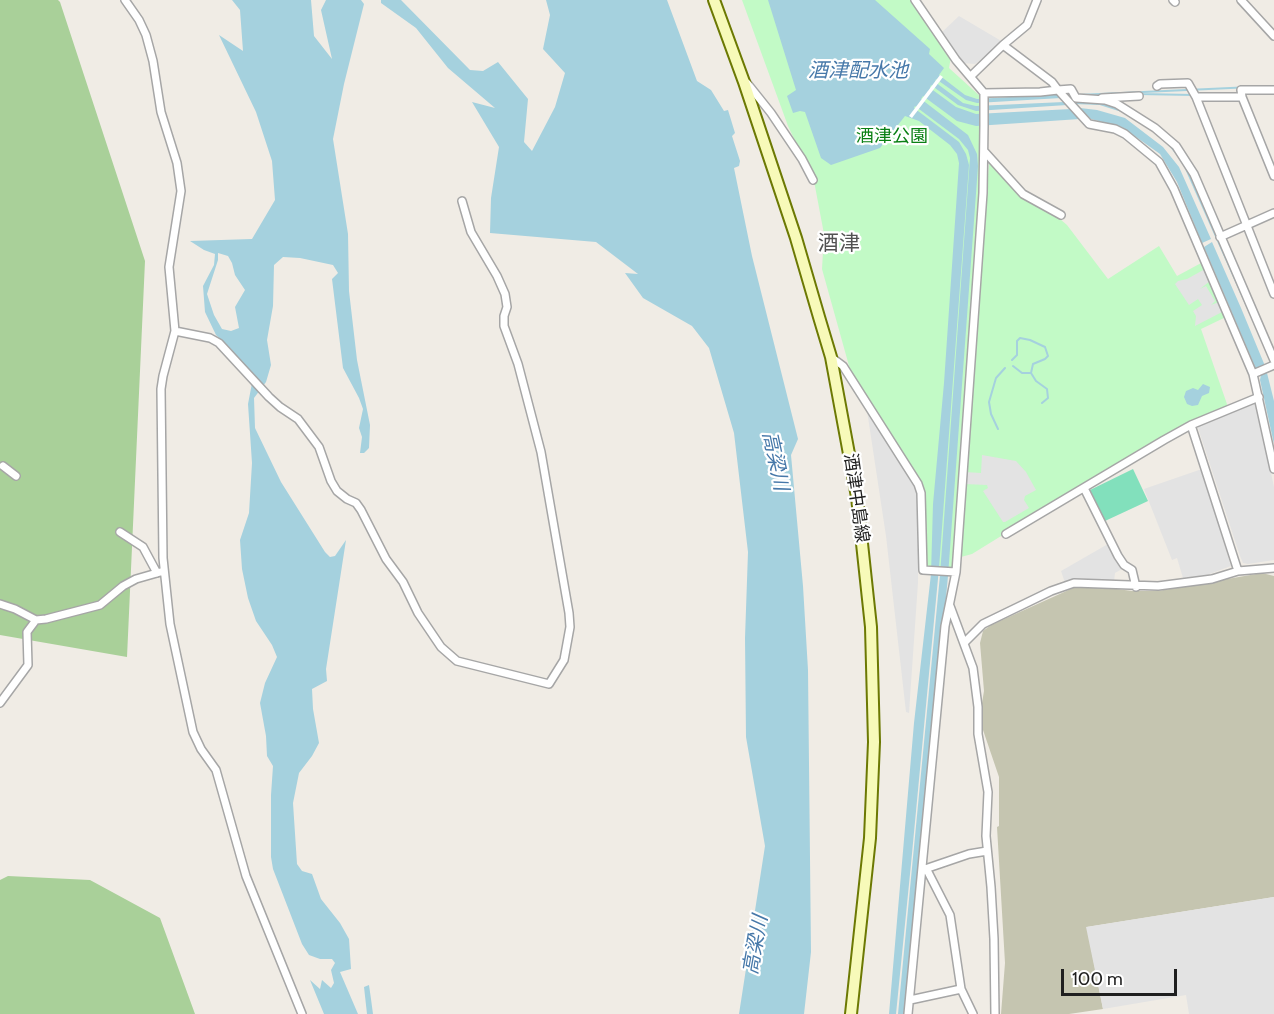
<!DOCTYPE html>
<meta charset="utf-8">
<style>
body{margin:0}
#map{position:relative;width:1274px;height:1014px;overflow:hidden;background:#f0ece5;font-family:Cabin,sans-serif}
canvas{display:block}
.scale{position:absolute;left:1061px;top:969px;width:116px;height:27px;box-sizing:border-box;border:3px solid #1f1f1f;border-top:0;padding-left:8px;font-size:18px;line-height:21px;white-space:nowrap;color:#1f1f1f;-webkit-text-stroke:4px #fff;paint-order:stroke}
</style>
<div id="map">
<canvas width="1274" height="1014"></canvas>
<div class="scale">100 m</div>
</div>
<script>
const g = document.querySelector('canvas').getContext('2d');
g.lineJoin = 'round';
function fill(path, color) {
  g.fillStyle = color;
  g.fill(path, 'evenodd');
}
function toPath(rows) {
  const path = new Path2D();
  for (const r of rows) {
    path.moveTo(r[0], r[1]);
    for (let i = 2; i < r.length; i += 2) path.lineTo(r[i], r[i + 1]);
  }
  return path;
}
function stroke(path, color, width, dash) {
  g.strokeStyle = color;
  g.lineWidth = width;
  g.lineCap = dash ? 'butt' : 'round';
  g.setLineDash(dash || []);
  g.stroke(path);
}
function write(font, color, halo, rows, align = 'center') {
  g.font = font + ' Cabin,"Noto Sans JP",sans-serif';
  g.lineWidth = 4.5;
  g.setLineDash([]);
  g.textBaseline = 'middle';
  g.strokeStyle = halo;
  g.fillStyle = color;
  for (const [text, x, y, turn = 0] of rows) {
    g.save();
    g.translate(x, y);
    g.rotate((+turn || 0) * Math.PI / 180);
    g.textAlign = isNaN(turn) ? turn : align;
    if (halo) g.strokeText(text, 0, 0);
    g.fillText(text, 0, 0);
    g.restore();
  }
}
fill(toPath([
 [1262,573,1274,576,1274,897,1087,927,1103,1009,1069,1014,1001,1014,1005,963,997,827,999,826,999,777,983,730,982,703,984,691,980,643,983,631,991,625,1073,588,1095,586,1132,591,1158,591]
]), '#c5c5b0');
fill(toPath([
 [0,0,58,0,60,2,145,261,127,657,0,635],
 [8,876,90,880,160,918,195,1014,0,1014,0,880]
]), '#a9d099');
fill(toPath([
 [742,0,911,0,951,57,949,68,981,97,980,188,955,566,952,570,926,568,913,471,851,373,822,269,824,234,814,181,788,126],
 [989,163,991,164,1021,197,1053,213,1067,225,1108,279,1159,246,1177,276,1203,262,1226,317,1201,329,1228,407,1074,491,972,554,961,557,963,496]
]), '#c2fac6');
fill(toPath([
 [1133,469,1148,501,1105,521,1090,490]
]), '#82e0bc');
fill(toPath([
 [959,16,1003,42,975,64,962,63,941,33],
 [1205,269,1210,281,1200,289,1206,286,1215,301,1211,305,1219,302,1224,311,1195,326,1196,316,1193,311,1202,305,1198,299,1189,305,1175,284,1178,281,1187,279],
 [1255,400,1274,487,1274,560,1248,564,1243,563,1240,556,1197,425],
 [866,404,916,484,919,497,918,582,909,713,906,712,886,536],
 [982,455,1016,461,1026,472,1036,490,1025,496,1024,500,1029,508,1005,522,1003,522,983,491,988,488,987,485,964,484,965,472,981,473],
 [1202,469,1231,566,1207,575,1183,578,1177,558,1172,560,1144,489],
 [1108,544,1124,568,1115,573,1114,582,1087,580,1065,583,1061,571],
 [1274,897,1274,1014,1189,1014,1186,995,1103,1009,1086,927]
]), '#e3e3e3');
fill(toPath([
 [232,0,311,0,314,36,332,59,321,10,326,0,361,0,364,4,344,84,333,139,348,234,349,291,357,360,370,425,369,448,364,453,360,453,362,437,359,428,363,409,359,398,343,368,332,279,338,273,333,265,300,258,283,257,274,265,273,306,267,340,271,365,266,382,254,398,255,428,281,482,325,552,330,557,335,556,346,540,326,669,327,681,312,689,313,709,319,743,312,756,299,773,293,803,297,864,302,871,312,874,321,899,340,923,349,939,351,969,340,972,358,1014,324,1014,310,980,320,989,322,980,331,988,334,983,331,970,335,963,332,959,320,959,309,955,302,944,273,869,271,857,271,795,273,766,267,756,266,736,260,703,265,683,277,657,272,645,256,621,248,598,242,569,240,540,249,513,252,463,248,404,253,378,232,350,216,335,205,312,203,286,214,265,215,254,204,250,190,241,252,239,275,200,272,161,256,112,219,35,243,51,240,10],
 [218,253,228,256,232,263,235,275,245,290,235,307,239,328,231,331,222,329,214,315,207,294,218,260],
 [381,0,401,0,470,70,483,71,498,62,528,99,524,142,532,151,555,107,565,73,543,49,550,15,546,0,667,0,697,81,711,90,724,111,728,110,735,133,732,136,740,161,739,166,734,168,752,256,798,439,791,455,803,586,808,670,811,952,804,1014,739,1014,765,846,746,737,745,638,748,552,734,433,709,348,692,326,643,298,625,273,638,274,596,242,490,233,491,198,499,147,472,102,495,108,448,68,416,28,381,3],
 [768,0,875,0,930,49,929,54,944,68,939,75,965,95,977,99,1058,94,1061,98,977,103,966,100,936,79,935,82,963,103,976,106,1064,102,1067,105,976,111,958,105,931,85,930,88,956,107,976,114,1071,109,1080,119,976,126,957,121,923,96,921,99,968,135,977,154,978,166,948,576,907,1014,898,1014,940,575,970,158,968,150,959,139,915,106,914,108,959,142,966,154,969,165,939,568,911,864,896,1014,889,1014,914,723,931,574,933,504,944,383,959,163,957,154,950,145,919,121,905,116,880,148,831,165,821,158,805,112,800,111,793,113,787,96,796,90],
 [1080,108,1097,110,1125,118,1163,147,1179,167,1211,239,1202,243,1177,182,1160,154,1122,127,1091,119],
 [1212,242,1241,308,1265,366,1256,369,1204,247],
 [1267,373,1274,401,1274,444,1260,380,1261,375],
 [1203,384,1210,387,1209,393,1202,396,1198,405,1192,406,1187,404,1184,397,1186,391,1193,388,1198,390],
 [369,985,371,999,373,1014,367,1014,364,987]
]), '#a5d1de');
fill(toPath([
 [940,75,943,77,912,118,909,116]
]), '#fff');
stroke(toPath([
 [1139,94,1193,95],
 [1244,94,1274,94],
 [1078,95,1274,86],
 [1074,103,1100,104,1122,111],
 [1168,143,1179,157],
 [1184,164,1273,365],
 [1012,360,1017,355,1017,341,1020,338,1030,340,1045,347,1048,356,1045,359,1033,364,1031,373],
 [1013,366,1022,373,1031,373,1036,381,1047,389,1048,398,1042,403],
 [998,429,991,414,989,402,996,378,1005,368]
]), '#a5d1de', 2);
const street = toPath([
 [125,0,139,20,146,35,153,61,161,112,177,163,181,191,169,267,175,331,163,376,161,389,163,558,170,624,193,732,201,749,216,770,246,876,302,1014],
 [1173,0,1175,2],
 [1241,0,1274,36],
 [1003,45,1052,82,1058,90,1071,89,1076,98,1105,100,1117,104,1155,128,1176,146,1194,174,1274,360],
 [971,76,1003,45,1027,25,1037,0],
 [747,83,771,113,802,159,813,180],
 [1157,86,1160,84,1188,83,1196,97],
 [984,93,1040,92,1058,90,1089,124,1115,129,1125,134,1159,162,1174,189,1253,374,1274,469],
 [1242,97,1241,90,1274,90],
 [1102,98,1139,96],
 [984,151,1023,194,1061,215],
 [1274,176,1242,97,1196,97,1274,294],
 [1220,237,1274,213],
 [175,331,210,338,219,343,269,397,280,407,298,419,319,447,331,481,337,491,347,499,356,503,361,510,386,559,403,582,418,613,441,647,457,661,549,684,564,660,570,627,569,613,541,452,518,364,504,326,504,316,507,307,505,294,497,276,471,232,462,201],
 [831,357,843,366,918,484,921,493,923,570,956,572],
 [1253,374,1274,365],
 [1191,425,1238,571],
 [3,466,16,476],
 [1084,488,1118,556,1124,565,1132,570,1136,587],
 [120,532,143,547,157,573],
 [1006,534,1164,440,1191,425,1259,397],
 [0,604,15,609,36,620,46,619,100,605,123,586,136,579,164,571],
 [950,606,973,668,978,707,978,734,988,792,986,836,991,887,994,939,995,1014],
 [965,642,983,624,1051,591,1074,583,1158,586,1212,579,1238,571,1274,568],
 [0,703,28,665,27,632,36,620],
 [925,869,969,854,987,851],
 [927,870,950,915,961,989,973,1014],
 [910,1000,961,989],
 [908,1014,945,626,956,572,983,193,984,125,984,93,956,60,915,0]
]);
const secondary = toPath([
 [714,0,744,82,796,238,819,317,831,357,857,497,871,627,874,742,870,838,851,1014]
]);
stroke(street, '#a6a6a6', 10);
stroke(secondary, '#6c7903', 14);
stroke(street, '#fff', 7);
stroke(secondary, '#f7fab9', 10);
write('18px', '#0a8014', '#fff', [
 ["酒津公園",892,137]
]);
write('18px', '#1f1f1f', '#fff', [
 ["酒津中島線",856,498,82]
]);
write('italic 20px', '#4678a9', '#fff', [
 ["酒津配水池",858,71],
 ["高梁川",775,461,78],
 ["高梁川",756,945,-80]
]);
write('21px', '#525252', '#fff', [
 ["酒津",839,244]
]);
</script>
